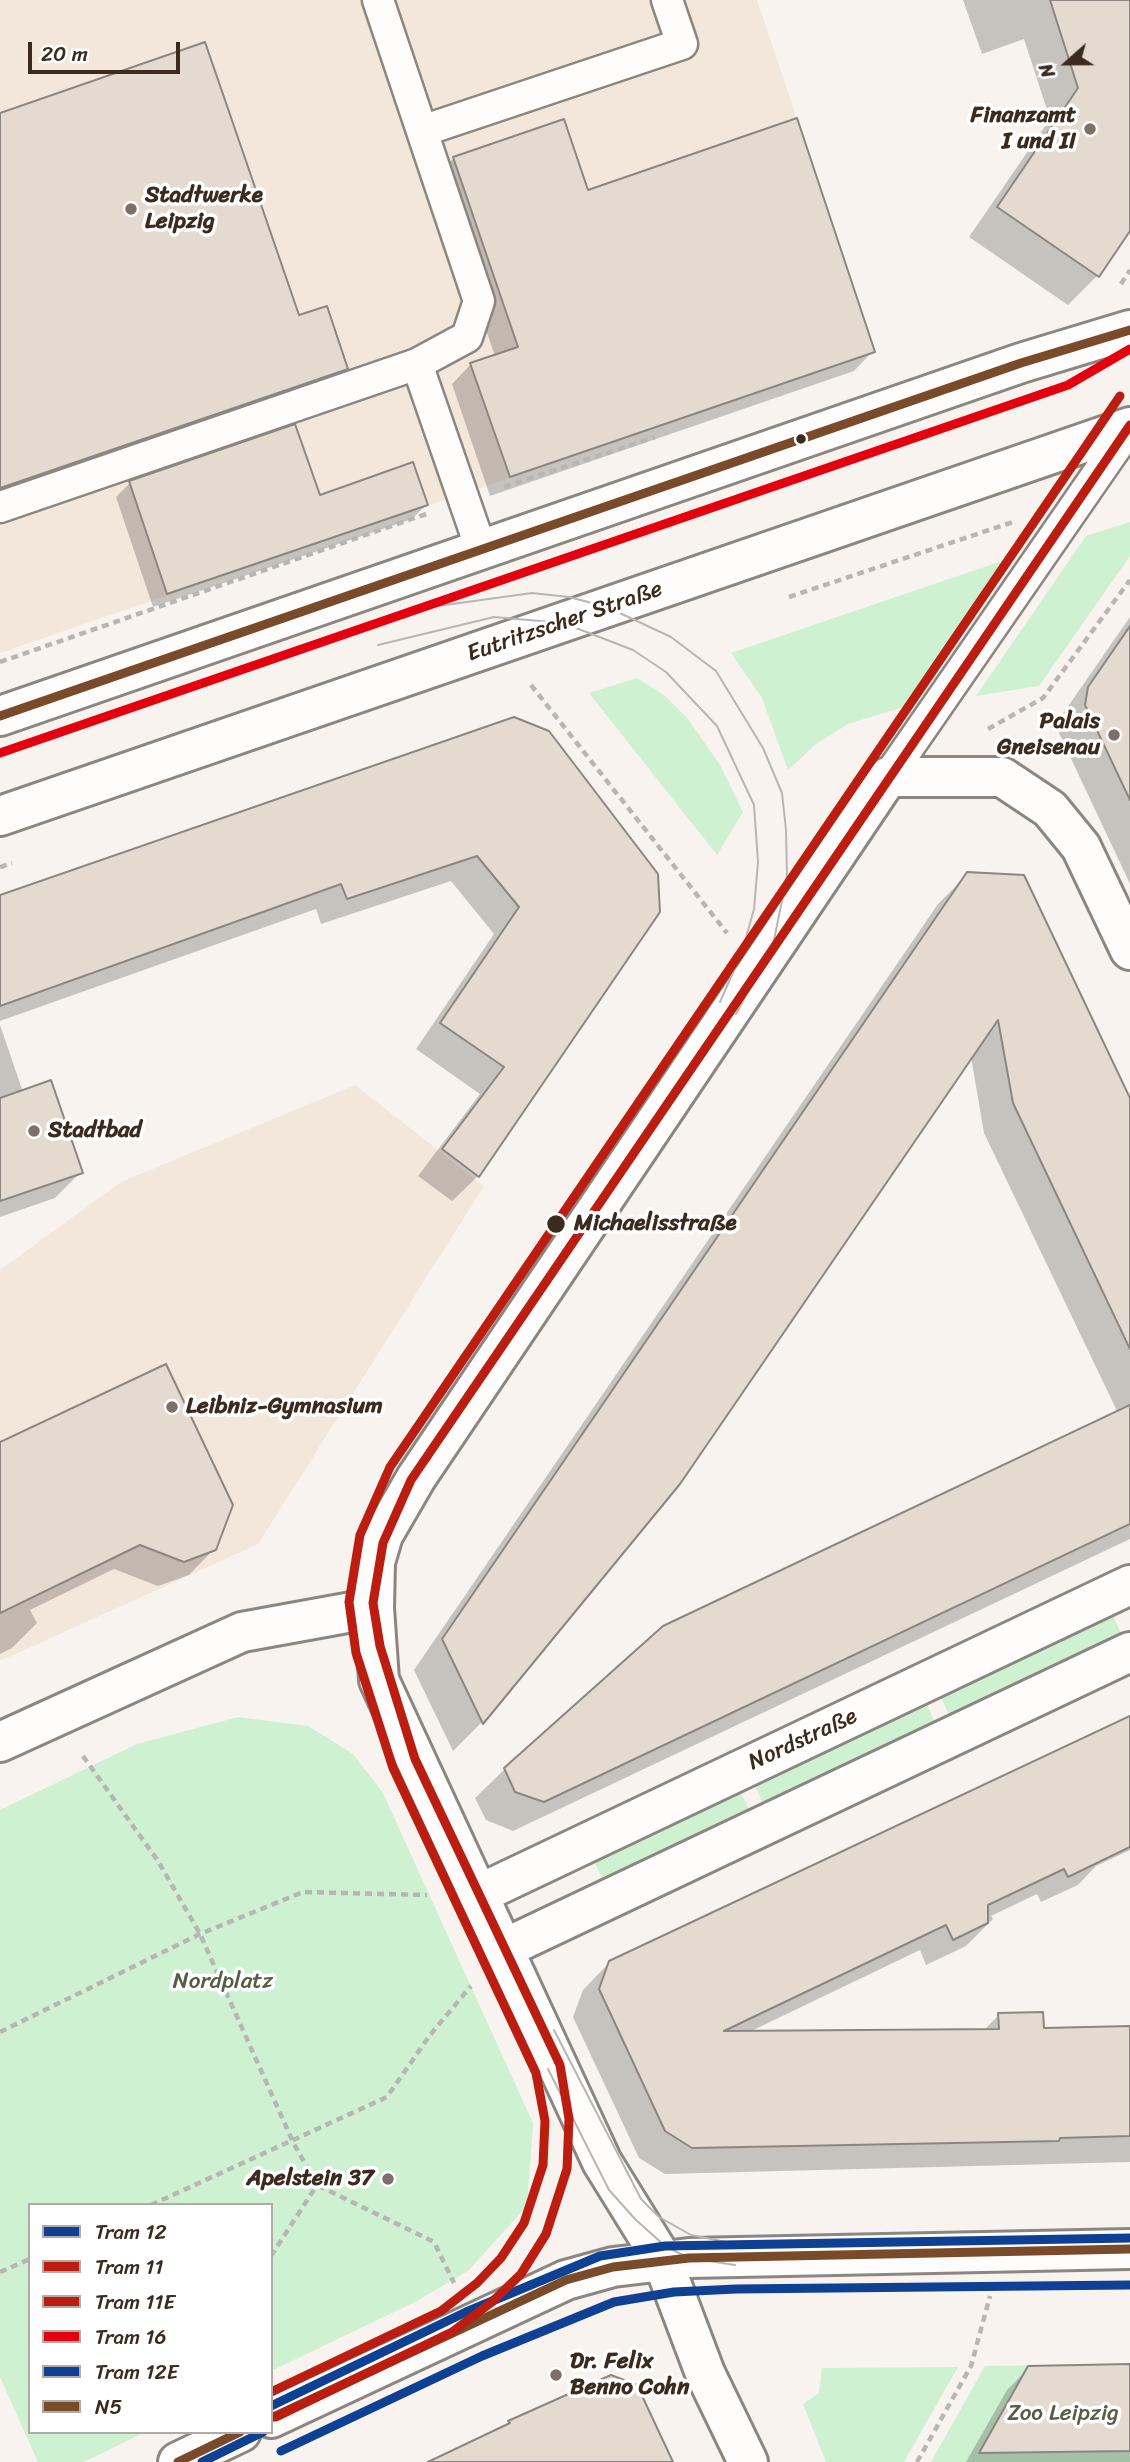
<!DOCTYPE html>
<meta charset="utf-8">
<style>
body{margin:0}
#map{position:relative;width:1130px;height:2462px;overflow:hidden;background:#f8f3ee;font-family:Sriracha,sans-serif}
canvas{display:block}
.legend{position:absolute;left:28px;top:2203px;width:245px;height:231px;box-sizing:border-box;background:#fff;border:2px solid #b1aaa5;margin:0;padding:9px 12px;list-style:none;font-size:21px;color:#3b2a1e}
.legend li{display:flex;align-items:center;gap:14px;height:35px}
.legend b{width:35px;border:2px solid #b1aaa5}
.north{position:absolute;left:1032px;top:28px;width:70px;height:70px;-webkit-text-stroke:5px #fff;paint-order:stroke;rotate:249deg;font-size:19px;font-weight:700;line-height:28px;text-align:center;color:#3b2a1e}
.north::after{content:'';display:block;margin:auto;width:24px;height:32px;background:#3b2a1e;clip-path:polygon(50% 0,100% 100%,50% 72%,0 100%)}
.scale{position:absolute;left:28px;top:42px;width:152px;height:32px;box-sizing:border-box;border:4px solid #3b2a1e;border-top:0;padding-left:9px;font-size:21px;line-height:24px;white-space:nowrap;color:#3b2a1e;-webkit-text-stroke:5px #fff;paint-order:stroke}
</style>
<div id="map">
<canvas width="1130" height="2462"></canvas>
<ul class="legend">
<li><b style="height:9px;background:#0e4094"></b>Tram 12</li>
<li><b style="height:9px;background:#bb1e10"></b>Tram 11</li>
<li><b style="height:9px;background:#bb1e10"></b>Tram 11E</li>
<li><b style="height:9px;background:#e3000f"></b>Tram 16</li>
<li><b style="height:9px;background:#0e4094"></b>Tram 12E</li>
<li><b style="height:9px;background:#7a4b2a"></b>N5</li>
</ul>
<div class="north">N</div>
<div class="scale">20 m</div>
</div>
<script>
const g = document.querySelector('canvas').getContext('2d');
g.lineJoin = 'round';
function fill(path, color) {
  g.fillStyle = color;
  g.fill(path, 'evenodd');
}
function toPath(rows) {
  const path = new Path2D();
  for (const r of rows) {
    path.moveTo(r[0], r[1]);
    for (let i = 2; i < r.length; i += 2) path.lineTo(r[i], r[i + 1]);
  }
  return path;
}
function stroke(path, color, width, dash) {
  g.strokeStyle = color;
  g.lineWidth = width;
  g.lineCap = dash ? 'butt' : 'round';
  g.setLineDash(dash || []);
  g.stroke(path);
}
function write(font, color, halo, rows, align = 'center') {
  g.font = font + ' Sriracha,sans-serif';
  g.lineWidth = 7;
  g.setLineDash([]);
  g.textBaseline = 'middle';
  g.strokeStyle = halo;
  g.fillStyle = color;
  for (const [text, x, y, turn = 0] of rows) {
    g.save();
    g.translate(x, y);
    g.rotate((+turn || 0) * Math.PI / 180);
    g.textAlign = isNaN(turn) ? turn : align;
    if (halo) g.strokeText(text, 0, 0);
    g.fillText(text, 0, 0);
    g.restore();
  }
}
fill(toPath([
 [0,0,757,0,875,352,0,653],
 [355,1085,484,1186,258,1544,0,1661,0,1270,121,1182]
]), '#f3e7dc');
fill(toPath([
 [1130,522,1130,556,1039,686,976,696,1086,536],
 [1005,560,913,704,848,724,816,744,788,770,762,698,731,653],
 [637,678,664,695,688,719,720,765,743,812,717,855,589,693],
 [1111,1611,1124,1640,953,1722,939,1694],
 [925,1700,938,1729,767,1811,753,1782],
 [238,1717,308,1726,353,1754,383,1793,533,2123,527,2206,468,2271,415,2302,271,2371,271,2205,30,2205,30,2432,145,2432,84,2462,38,2462,0,2377,0,1810,137,1744],
 [739,1789,753,1817,606,1887,593,1859],
 [1130,2364,1130,2462,931,2462,985,2366],
 [958,2367,904,2462,826,2462,803,2404,819,2393,822,2368]
]), '#cef1d1');
fill(toPath([
 [963,0,1130,0,1130,228,1098,275,1068,305,969,237,1050,119,1024,39,982,54],
 [0,114,298,318,346,369,326,389,0,502],
 [454,158,873,351,854,371,490,496,452,384,471,364,495,356,434,178],
 [130,483,319,497,426,505,412,519,153,607,116,497],
 [1130,617,1130,884,1059,733,1062,715],
 [514,719,657,875,478,1176,452,1201,418,1176,480,1094,416,1049,494,934,451,881,321,924,316,909,0,1021,0,897],
 [968,874,1130,1100,1130,1539,513,1831,486,1820,475,1798,505,1769,1118,1413,984,1133,971,1057,678,1483,481,1723,453,1751,414,1670,938,904],
 [0,1025,23,1092,81,1172,55,1198,0,1217],
 [0,1444,214,1549,189,1575,158,1586,114,1569,30,1610,37,1623,12,1648,0,1654],
 [1130,1716,1130,1850,1096,1866,1078,1885,1041,1902,1037,1894,991,1916,993,1919,966,1946,926,1965,920,1950,747,2033,983,2031,999,2015,1042,2030,1130,2028,1130,2162,665,2174,639,2158,573,2017,583,1990,610,1962],
 [1130,2366,1130,2462,966,2462,1007,2390,1029,2368]
]), '#0003');
const building = toPath([
 [1050,0,1130,0,1130,231,1099,277,997,207,1078,88,1050,0],
 [205,42,299,315,327,306,348,369,0,488,0,113,205,42],
 [797,118,875,352,510,477,470,363,518,347,453,157,564,119,588,190,797,118],
 [295,424,320,495,413,462,428,505,167,594,129,481,295,424],
 [1130,626,1130,800,1085,705,1088,687,1130,626],
 [514,717,549,731,658,874,660,912,479,1177,442,1149,504,1067,440,1023,519,907,477,856,347,899,341,884,0,1006,0,895,514,717],
 [967,872,1024,875,1130,1098,1130,1349,1013,1103,998,1020,680,1484,483,1724,442,1639,967,872],
 [51,1080,83,1173,0,1201,0,1098,51,1080],
 [166,1364,233,1505,216,1550,184,1562,140,1545,0,1613,0,1442,166,1364],
 [1130,1405,1130,1524,544,1802,515,1792,504,1768,663,1626,1130,1405],
 [1130,1716,1130,1847,1068,1877,1064,1869,988,1905,988,1923,953,1940,946,1925,724,2031,999,2029,998,2013,1043,2012,1044,2028,1130,2026,1130,2136,1060,2138,1059,2141,692,2148,665,2131,599,1989,609,1961,1130,1716],
 [1130,2364,1130,2451,979,2453,1028,2366,1130,2364],
 [611,2375,637,2385,673,2462,428,2462,510,2423,508,2421,611,2375]
]);
fill(building, '#e4dad0');
stroke(building, '#8b8681', 2);
const service = toPath([
 [378,0,479,301,467,337,417,364,481,549],
 [422,131,682,44,667,0],
 [0,507,417,364],
 [888,777,1130,427]
]);
const minor = toPath([
 [0,1742,242,1632,374,1608],
 [477,1895,1130,1585],
 [501,1950,1130,1652],
 [748,2462,705,2373,662,2259,602,2162,379,1680,374,1608,375,1562,383,1535,416,1478,888,777,1002,777,1050,809,1081,847,1130,950]
]);
const secondary = toPath([
 [0,716,1021,363,1130,330],
 [0,816,1130,427],
 [271,2418,566,2280,613,2267,689,2258,1130,2249],
 [178,2462,241,2432]
]);
stroke(service, '#8b8681', 35);
stroke(minor, '#8b8681', 44);
stroke(secondary, '#8b8681', 44);
stroke(toPath([
 [1121,284,1130,270],
 [504,487,655,437],
 [789,597,1013,522],
 [0,662,426,514],
 [531,685,727,933],
 [988,729,1043,698,1130,580],
 [0,867,12,863],
 [83,1756,158,1861,200,1934,293,2142,317,2185,434,2242,454,2283],
 [0,2032,200,1934,303,1892,427,1895],
 [151,2205,387,2097,430,2035,471,1986],
 [271,2256,317,2185],
 [0,2272,30,2259],
 [917,2462,971,2366,990,2296]
]), '#b8b6b3', 4.5, [7, 5]);
stroke(service, '#fefdfc', 30);
stroke(minor, '#fefdfc', 38);
stroke(secondary, '#fefdfc', 38);
stroke(toPath([
 [416,609,532,593,569,597,607,607,671,637,716,671,763,748,782,793,786,830,787,876,773,945,736,1014],
 [378,645,494,617,563,623,633,650,666,672,717,726,754,805,758,862,754,909,742,952,720,1002],
 [554,2030,641,2199,659,2217,691,2235,746,2246],
 [548,2069,609,2190,635,2219,665,2246,689,2258,735,2265]
]), '#b8b6b3', 2);
stroke(toPath([
 [0,716,1021,363,1130,330],
 [271,2418,566,2280,613,2267,689,2258,1130,2249],
 [178,2462,240,2432]
]), '#7a4b2a', 9);
stroke(toPath([
 [271,2406,466,2312,600,2256,665,2246,1130,2238],
 [202,2462,263,2432]
]), '#0e4094', 9);
stroke(toPath([
 [276,2417,452,2332,492,2302,521,2274,546,2234,567,2169,569,2119,560,2065,415,1759,380,1646,373,1603,383,1543,411,1480,1130,425]
]), '#bb1e10', 9);
stroke(toPath([
 [271,2392,441,2311,477,2283,501,2258,524,2223,543,2165,545,2121,536,2073,393,1768,356,1653,349,1602,360,1535,390,1467,1120,396]
]), '#bb1e10', 9);
stroke(toPath([
 [0,753,1068,385,1130,349]
]), '#e3000f', 9);
stroke(toPath([
 [281,2451,482,2356,614,2302,674,2292,736,2289,1130,2285]
]), '#0e4094', 9);
for (const [x, y, r, color] of [
 [1090,129,7,"#7d7067"],
 [131,209,7,"#7d7067"],
 [801,439,6,"#3b2a1e"],
 [1114,735,7,"#7d7067"],
 [34,1131,7,"#7d7067"],
 [556,1224,10,"#3b2a1e"],
 [172,1407,7,"#7d7067"],
 [388,2179,7,"#7d7067"],
 [556,2375,7,"#7d7067"]
]) {
  const dot = new Path2D();
  dot.arc(x, y, r, 0, 2 * Math.PI);
  g.fillStyle = color;
  g.fill(dot);
  stroke(dot, '#fff', 2.5);
}
write('bold 23px', '#3b2a1e', '#fff', [
 ["Finanzamt",1076,116,"right"],
 ["I und II",1076,142,"right"],
 ["Stadtwerke",145,196],
 ["Leipzig",145,222],
 ["Palais",1100,722,"right"],
 ["Gneisenau",1100,748,"right"],
 ["Stadtbad",48,1131],
 ["Leibniz-Gymnasium",186,1407],
 ["Apelstein 37",374,2179,"right"],
 ["Dr. Felix",570,2362],
 ["Benno Cohn",570,2388]
], 'left');
write('23px', '#3b2a1e', '#fff', [
 ["Eutritzscher Straße",565,622,-19],
 ["Nordstraße",803,1740,-25]
]);
write('bold 23px', '#3b2a1e', '#fff', [
 ["Michaelisstraße",574,1224]
], 'left');
write('23px', '#575c45', '#fff', [
 ["Nordplatz",223,1982],
 ["Zoo Leipzig",1063,2414]
]);
</script>
